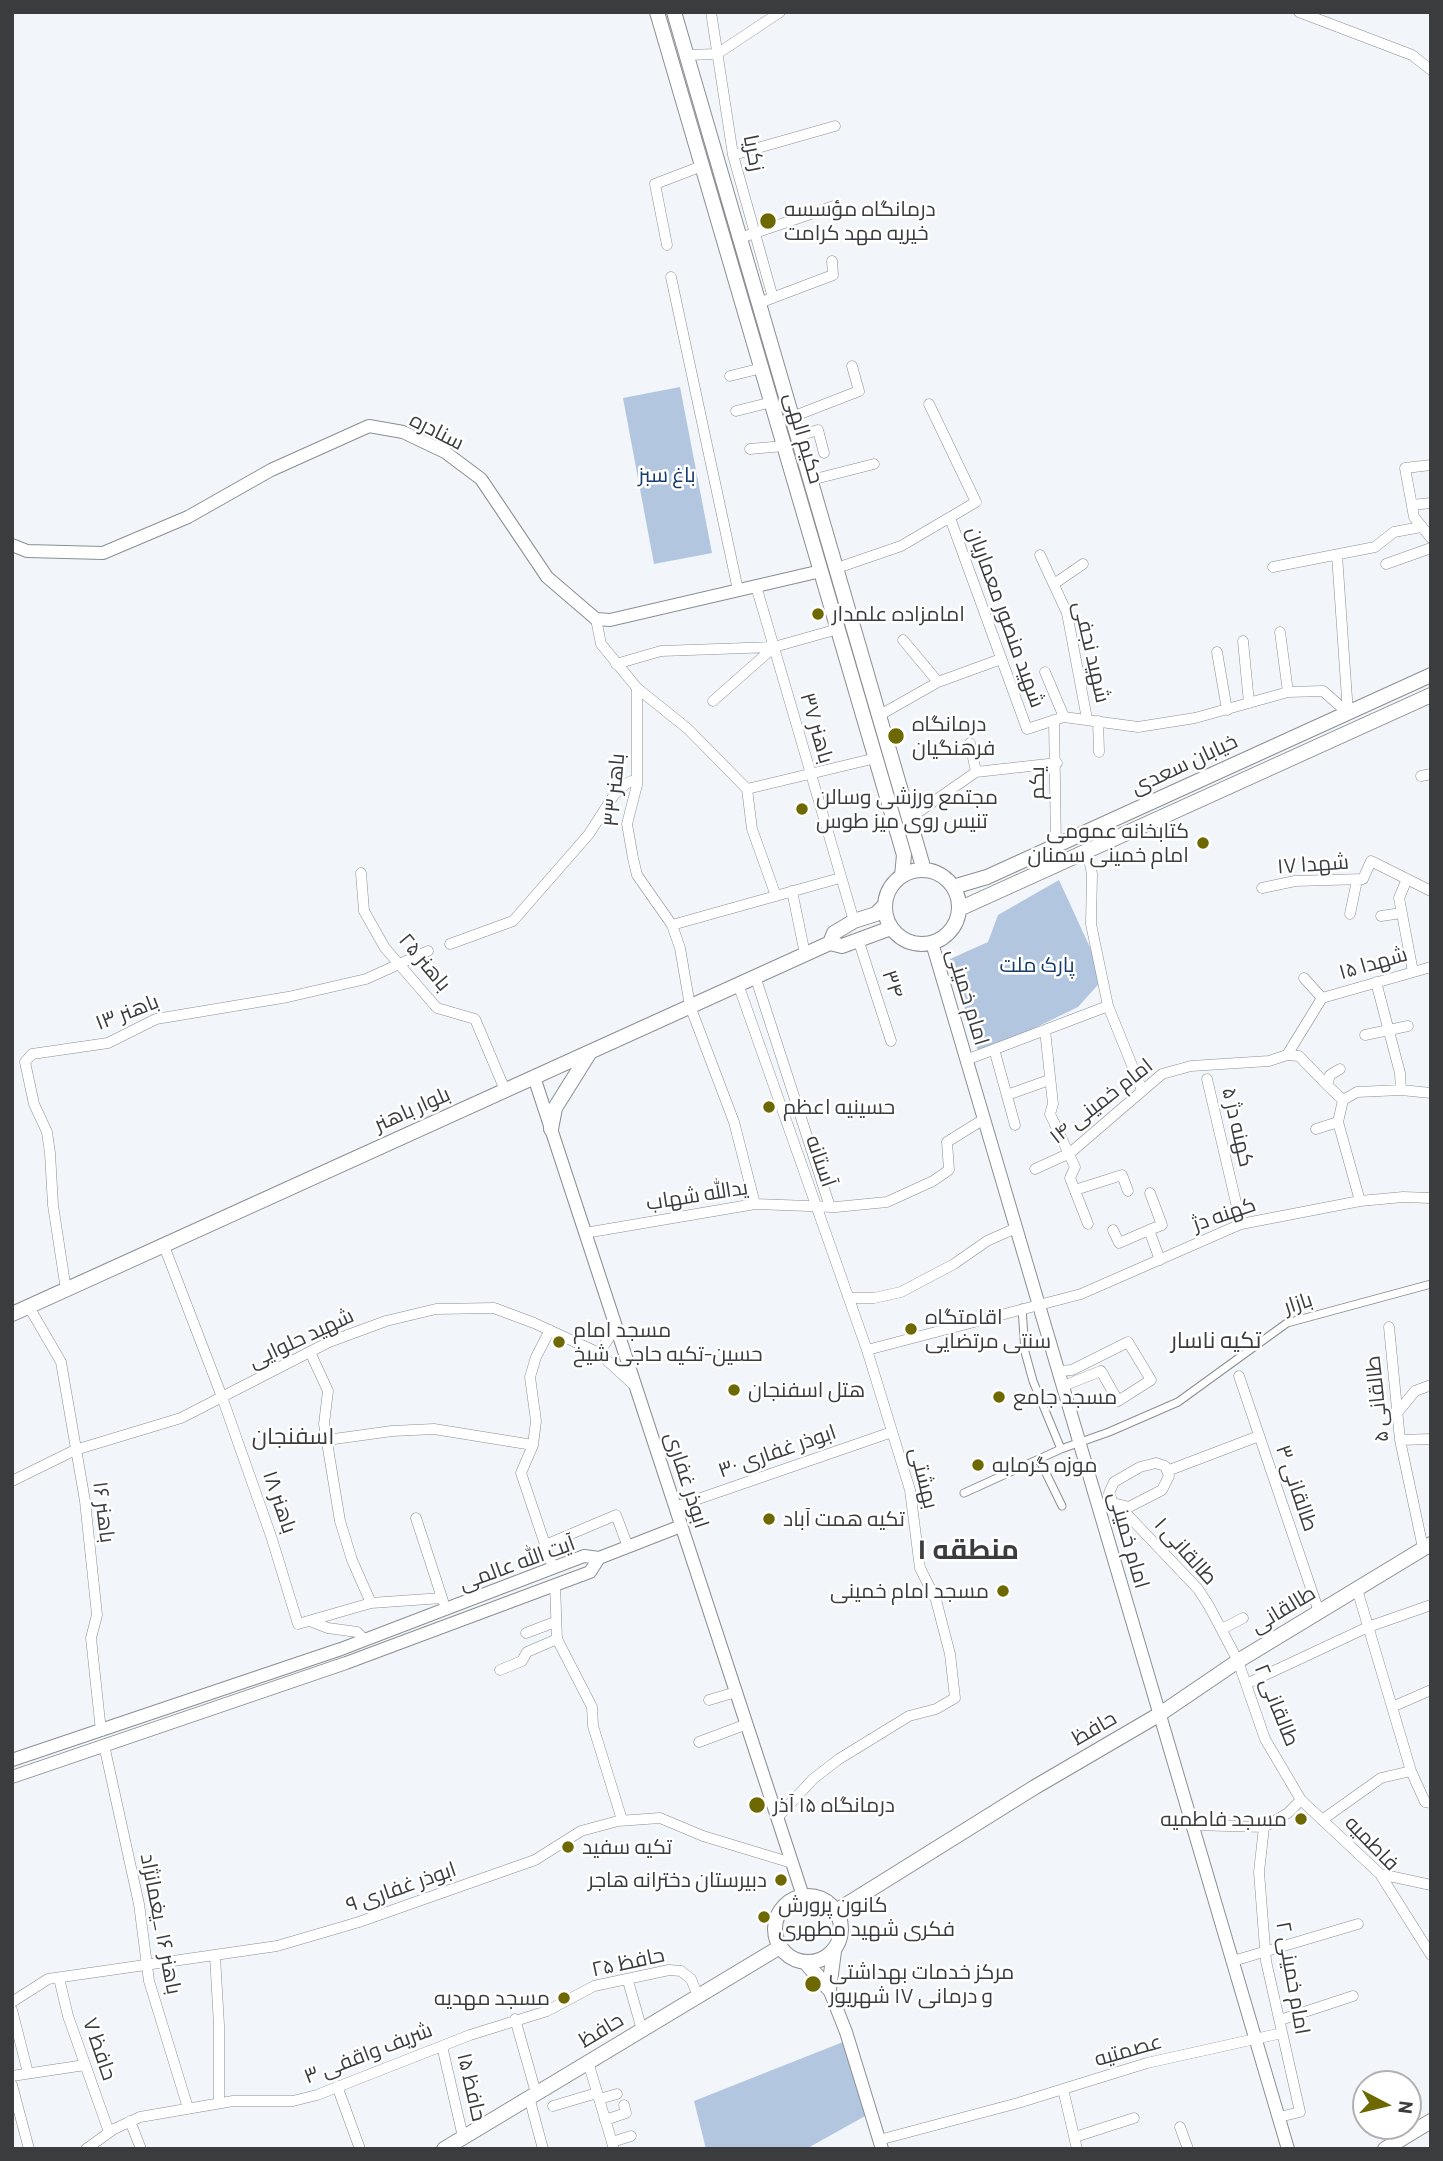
<!DOCTYPE html>
<meta charset="utf-8">
<style>
body{margin:0}
#map{position:relative;width:1443px;height:2161px;overflow:hidden;background:#f2f5fa;font-family:Barlow,sans-serif}
canvas{display:block}
.frame{position:absolute;inset:0;border:14px solid #3b3c3e;pointer-events:none}
.north{position:absolute;left:1352px;top:2070px;width:70px;height:70px;box-sizing:border-box;background:#fff;border:2px solid #b1b1b2;border-radius:50%;rotate:97deg;font-size:19px;font-weight:700;line-height:28px;text-align:center;color:#3b3c3e}
.north::after{content:'';display:block;margin:auto;width:24px;height:32px;background:#6e6800;clip-path:polygon(50% 0,100% 100%,50% 72%,0 100%)}
</style>
<div id="map">
<canvas width="1443" height="2161"></canvas>
<div class="frame"></div>
<div class="north">N</div>
</div>
<script>
const g = document.querySelector('canvas').getContext('2d');
g.lineJoin = 'round';
function fill(path, color) {
  g.fillStyle = color;
  g.fill(path, 'evenodd');
}
function toPath(rows) {
  const path = new Path2D();
  for (const r of rows) {
    if (r.length === 3) {
      path.moveTo(r[0] + r[2], r[1]);
      path.arc(r[0], r[1], r[2], 0, 2 * Math.PI);
      continue;
    }
    path.moveTo(r[0], r[1]);
    for (let i = 2; i < r.length; i += 2) path.lineTo(r[i], r[i + 1]);
  }
  return path;
}
function stroke(path, color, width, dash) {
  g.strokeStyle = color;
  g.lineWidth = width;
  g.lineCap = dash ? 'butt' : 'round';
  g.setLineDash(dash || []);
  g.stroke(path);
}
function write(font, color, halo, rows, align = 'center') {
  g.font = font + ' Barlow,Cairo,sans-serif';
  g.lineWidth = 5;
  g.setLineDash([]);
  g.textBaseline = 'middle';
  g.strokeStyle = halo;
  g.fillStyle = color;
  for (const [text, x, y, turn = 0] of rows) {
    g.save();
    g.translate(x, y);
    g.rotate((+turn || 0) * Math.PI / 180);
    g.textAlign = isNaN(turn) ? turn : align;
    if (halo) g.strokeText(text, 0, 0);
    g.fillText(text, 0, 0);
    g.restore();
  }
}
fill(toPath([
 [680,387,712,553,654,564,623,398],
 [1059,880,1104,978,1078,1007,979,1055,950,959,988,942,998,915],
 [843,2042,867,2115,806,2149,706,2149,694,2101]
]), '#b3c6df');
const pedestrian = toPath([
 [1022,1308,1025,1352,1033,1381,1061,1449,1109,1432,1178,1402,1287,1323,1431,1284],
 [1039,1459,1062,1506],
 [964,1493,1061,1449]
]);
const minor = toPath([
 [711,12,733,155,773,298],
 [1299,12,1412,55,1431,70],
 [686,55,717,54,780,12],
 [733,155,835,126],
 [740,238,837,205],
 [667,245,655,184,702,166],
 [671,277,738,590],
 [759,303,833,275,832,261],
 [730,376,762,368],
 [736,411,772,402],
 [792,417,859,391,852,366],
 [798,436,818,430,824,453],
 [750,449,784,446],
 [1431,465,1405,468,1414,517,1431,538],
 [811,480,874,464],
 [1412,505,1431,503],
 [950,518,1027,729,1064,717,1138,727,1195,718,1288,692,1323,691,1348,713],
 [1040,555,1067,613,1087,719],
 [1337,555,1348,713],
 [1386,564,1431,548],
 [1273,567,1375,547,1394,532,1421,527],
 [837,568,901,546,976,502,929,404],
 [1054,584,1083,564],
 [756,586,854,921],
 [596,619,601,644,637,688,688,729,747,789,752,829,776,896],
 [1280,632,1288,692],
 [903,640,938,682],
 [1243,641,1249,703],
 [1217,652,1227,710],
 [616,664,661,651,774,647,838,629],
 [1045,672,1064,717],
 [637,688,637,785,627,824,633,858,637,875,672,925,680,948,690,1006,734,1122,755,1204],
 [713,701,773,648],
 [880,715,938,682,1001,659],
 [1054,720,1056,846],
 [1098,721,1099,752],
 [970,743,976,772],
 [1421,776,1431,774],
 [747,789,876,758],
 [910,818,976,772,1057,763],
 [1087,850,1092,874,1091,924,1108,1006],
 [361,873,364,911,385,948,437,1008,475,1019,505,1090],
 [1407,879,1399,898,1413,972],
 [1262,888,1295,881,1363,879,1371,861,1431,891],
 [792,891,805,954],
 [1350,914,1357,880],
 [1381,916,1402,913],
 [672,925,840,878],
 [858,939,891,1041],
 [450,944,513,921,589,834,614,795,627,783,637,779],
 [755,976,830,1207],
 [1304,978,1322,998],
 [1376,982,1400,1073,1401,1090],
 [738,984,867,1350,910,1490,920,1568,936,1600,950,1654,955,1698,936,1709,909,1716,839,1759,813,1779,777,1818],
 [1045,1030,1053,1104,1050,1114,1075,1167,1070,1178,1088,1224],
 [1365,1035,1408,1026],
 [994,1049,1015,1125],
 [1287,1055,1299,1056,1327,1085],
 [966,1060,1108,1006,1142,1090],
 [1340,1069,1330,1075,1327,1085,1343,1100],
 [1207,1079,1241,1224],
 [1007,1095,1049,1080],
 [1316,1129,1338,1122],
 [1035,1169,1070,1153,1162,1074,1191,1066,1269,1061,1287,1055,1322,998,1431,967],
 [1075,1190,1122,1175,1128,1191],
 [1150,1193,1162,1225,1149,1230,1160,1260],
 [1360,1201,1338,1122,1343,1100,1357,1092,1401,1090,1431,1093],
 [1113,1230,1119,1243,1149,1230],
 [585,1233,755,1204,836,1207,887,1202,933,1181,949,1170,947,1142,984,1119],
 [164,1246,222,1397,271,1536,298,1624,371,1603],
 [66,1290,53,1205,50,1153,47,1132,34,1104,25,1062,32,1054,108,1043,156,1019,288,997,366,979,428,951],
 [849,1298,874,1298,901,1292,954,1264,987,1241,1016,1228],
 [29,1307,61,1362,85,1501,97,1615,91,1638,101,1731],
 [1389,1327,1400,1440,1423,1548],
 [550,1330,536,1357,530,1377,536,1421,533,1445,521,1473,553,1568],
 [867,1350,1081,1294,1241,1224,1360,1201,1403,1197,1431,1198],
 [310,1352,328,1391,324,1424,340,1521,352,1560,371,1603,442,1598],
 [599,1353,616,1327],
 [1059,1371,1072,1370,1128,1342,1151,1380,1118,1401,1101,1371,1063,1386],
 [1239,1376,1319,1612],
 [1397,1413,1415,1391,1431,1385],
 [327,1440,392,1431,434,1429,533,1445],
 [1400,1440,1431,1439],
 [1156,1463,1165,1466,1169,1476,1162,1490,1129,1507,1113,1503,1109,1493,1114,1482,1140,1467,1156,1463],
 [1167,1471,1259,1436],
 [12,1481,75,1450,181,1418,329,1342,386,1321,436,1309,494,1308,534,1323,599,1353,636,1387],
 [675,1507,892,1432],
 [1120,1507,1198,1589,1209,1606,1238,1661,1265,1739,1301,1800,1380,1874,1431,1955],
 [416,1518,443,1601],
 [545,1545,616,1515,628,1547],
 [555,1585,557,1639,592,1707,593,1726,622,1820],
 [1357,1589,1411,1771,1425,1802,1431,1803],
 [310,1621,328,1628,357,1632,365,1640],
 [1222,1629,1243,1618],
 [526,1633,555,1622],
 [500,1670,522,1661,527,1652,557,1639],
 [1246,1684,1368,1627,1431,1605],
 [709,1700,736,1692],
 [1392,1707,1431,1690],
 [699,1742,747,1724],
 [104,1745,139,1904,149,1981,188,2108],
 [1322,1820,1381,1778,1411,1771],
 [1193,1825,1264,1827],
 [1264,1827,1259,1872,1266,1961,1300,2112,1279,2117],
 [1264,1827,1288,1813,1301,1800],
 [1380,1874,1431,1885],
 [215,1956,219,2025,219,2103],
 [1233,1961,1358,1924],
 [59,1978,68,2016,109,2132],
 [628,1981,642,2030],
 [12,2002,48,1979,277,1946,359,1922,535,1860,581,1831,618,1821,660,1818,703,1836,792,1863],
 [12,2010,28,2073],
 [515,2019,536,2093],
 [1280,2020,1353,1996],
 [442,2046,463,2137],
 [588,2062,614,2149],
 [12,2076,85,2065],
 [12,2085,29,2149],
 [337,2086,360,2149],
 [1063,2089,1077,2149],
 [529,2097,543,2149],
 [599,2099,617,2094],
 [553,2106,597,2093],
 [605,2120,626,2113,624,2105],
 [130,2121,141,2149],
 [1180,2127,1188,2149],
 [1075,2137,1134,2118],
 [879,2140,1018,2103,1147,2063,1282,2033],
 [612,2142,631,2136],
 [86,2149,114,2129,140,2117,233,2101,293,2101,317,2095,470,2035,547,2011,594,1986,669,1970,681,1971,691,1979,698,1996]
]);
const tertiary = toPath([
 [12,545,27,551,103,553,188,517,271,470,369,426,403,432,445,452,481,479,547,577,596,619,610,620,821,571],
 [932,943,1288,2149],
 [534,1077,803,1896],
 [12,1760,341,1649,584,1556,599,1558,681,1526],
 [12,1777,346,1663,555,1585,590,1572,599,1558],
 [829,1989,846,2032,882,2149]
]);
const secondary = toPath([
 [657,12,904,855,902,876],
 [674,12,924,870],
 [922,907,37],
 [953,887,987,877,1431,675],
 [959,909,1431,695],
 [830,943,834,933,854,921,876,914,885,905],
 [830,943,842,946,891,928],
 [551,1129,555,1108,590,1052],
 [12,1314,830,943],
 [808,1929,33],
 [836,1911,1035,1787,1160,1714,1238,1661,1431,1544],
 [806,1963,829,1989,834,1951],
 [444,2149,780,1947],
 [1385,2149,1431,2121]
]);
stroke(pedestrian, '#8b8e92', 9);
stroke(minor, '#8b8e92', 11);
stroke(tertiary, '#8b8e92', 14);
stroke(secondary, '#8b8e92', 16);
stroke(pedestrian, '#fff', 7);
stroke(minor, '#fff', 10);
stroke(tertiary, '#fff', 12);
stroke(secondary, '#fff', 14);
for (const [x, y, r, color] of [
 [768,221,9,"#6e6800"],
 [818,614,7,"#6e6800"],
 [896,736,9,"#6e6800"],
 [802,809,7,"#6e6800"],
 [1203,843,7,"#6e6800"],
 [769,1107,7,"#6e6800"],
 [911,1329,7,"#6e6800"],
 [559,1342,7,"#6e6800"],
 [734,1390,7,"#6e6800"],
 [999,1397,7,"#6e6800"],
 [978,1465,7,"#6e6800"],
 [769,1519,7,"#6e6800"],
 [1003,1591,7,"#6e6800"],
 [757,1805,9,"#6e6800"],
 [1301,1819,7,"#6e6800"],
 [568,1847,7,"#6e6800"],
 [781,1880,7,"#6e6800"],
 [764,1917,7,"#6e6800"],
 [813,1984,9,"#6e6800"],
 [564,1998,7,"#6e6800"]
]) {
  const dot = new Path2D();
  dot.arc(x, y, r, 0, 2 * Math.PI);
  g.fillStyle = color;
  g.fill(dot);
  stroke(dot, '#fff', 2.5);
}
write('21px', '#3b3c3e', '#fff', [
 ["زکریا",754,153,79],
 ["سنادره",437,431,27],
 ["حکیم الهی",804,438,74],
 ["شهید منصور معماریان",1006,617,70],
 ["شهید نجفی",1092,652,77],
 ["باهنر ۳۷",817,728,74],
 ["خیابان سعدی",1184,764,-25],
 ["یکم",1037,783,-90],
 ["باهنر ۳۳",614,790,-85],
 ["شهدا ۱۷",1313,864,-4],
 ["باهنر ۲۵",425,962,50],
 ["شهدا ۱۵",1373,963,-16],
 ["۳۴",893,984,72],
 ["امام خمینی",968,997,73],
 ["باهنر ۱۳",127,1012,-21],
 ["امام خمینی ۱۴",1101,1101,-38],
 ["بلوار باهنر",412,1109,-24],
 ["کهنه دژ ۵",1238,1127,77],
 ["آستانه",821,1161,71],
 ["یدالله شهاب",697,1195,-9],
 ["کهنه دژ",1224,1214,-19],
 ["بازار",1298,1303,-18],
 ["شهید حلوایی",301,1338,-25],
 ["طالقانی ۵",1377,1399,-96],
 ["ابوذر غفاری ۳۰",777,1451,-19],
 ["بهشتی",924,1478,76],
 ["ابوذر غفاری",687,1480,72],
 ["طالقانی ۳",1297,1488,71],
 ["باهنر ۱۸",280,1502,71],
 ["باهنر ۱۶",104,1512,83],
 ["امام خمینی",1129,1540,74],
 ["طالقانی ۱",1186,1551,48],
 ["آیت الله عالمی",517,1563,-20],
 ["طالقانی",1283,1609,-31],
 ["طالقانی ۲",1277,1705,68],
 ["حافظ",1094,1728,-30],
 ["فاطمیه",1372,1843,46],
 ["ابوذر غفاری ۹",401,1887,-19],
 ["باهنر ۱۶ _یغمانژاد",161,1924,79],
 ["حافظ ۲۵",628,1962,-12],
 ["امام خمینی ۲",1293,1978,80],
 ["حافظ",601,2030,-31],
 ["حافظ ۷",100,2049,71],
 ["عصمتیه",1128,2050,-16],
 ["شریف واقفی ۳",368,2053,-21],
 ["حافظ ۱۵",472,2087,77]
]);
write('21px', '#3b3c3e', '#fff', [
 ["درمانگاه مؤسسه",784,209],
 ["خیریه مهد کرامت",784,233],
 ["امامزاده علمدار",832,614],
 ["درمانگاه",912,724],
 ["فرهنگیان",912,748],
 ["مجتمع ورزشی وسالن",816,797],
 ["تنیس روی میز طوس",816,821],
 ["کتابخانه عمومی",1189,831,"right"],
 ["امام خمینی سمنان",1189,855,"right"],
 ["حسینیه اعظم",783,1107],
 ["اقامتگاه",925,1317],
 ["سنتی مرتضایی",925,1341],
 ["مسجد امام",573,1330],
 ["حسین-تکیه حاجی شیخ",573,1354],
 ["هتل اسفنجان",748,1390],
 ["مسجد جامع",1013,1397],
 ["موزه گرمابه",992,1465],
 ["تکیه همت آباد",783,1519],
 ["مسجد امام خمینی",989,1591,"right"],
 ["درمانگاه ۱۵ آذر",773,1805],
 ["مسجد فاطمیه",1287,1819,"right"],
 ["تکیه سفید",582,1847],
 ["دبیرستان دخترانه هاجر",767,1880,"right"],
 ["کانون پرورش",778,1905],
 ["فکری شهید مطهری",778,1929],
 ["مرکز خدمات بهداشتی",829,1972],
 ["و درمانی ۱۷ شهریور",829,1996],
 ["مسجد مهدیه",550,1998,"right"]
], 'left');
write('21px', '#153c6d', '#fff', [
 ["باغ سبز",667,475],
 ["پارک ملت",1037,965]
]);
write('23px', '#3b3c3e', '#fff', [
 ["تکیه ناسار",1216,1340],
 ["اسفنجان",293,1436]
]);
write('bold 28px', '#3b3c3e', '#fff', [
 ["منطقه ۱",968,1550]
]);
</script>
